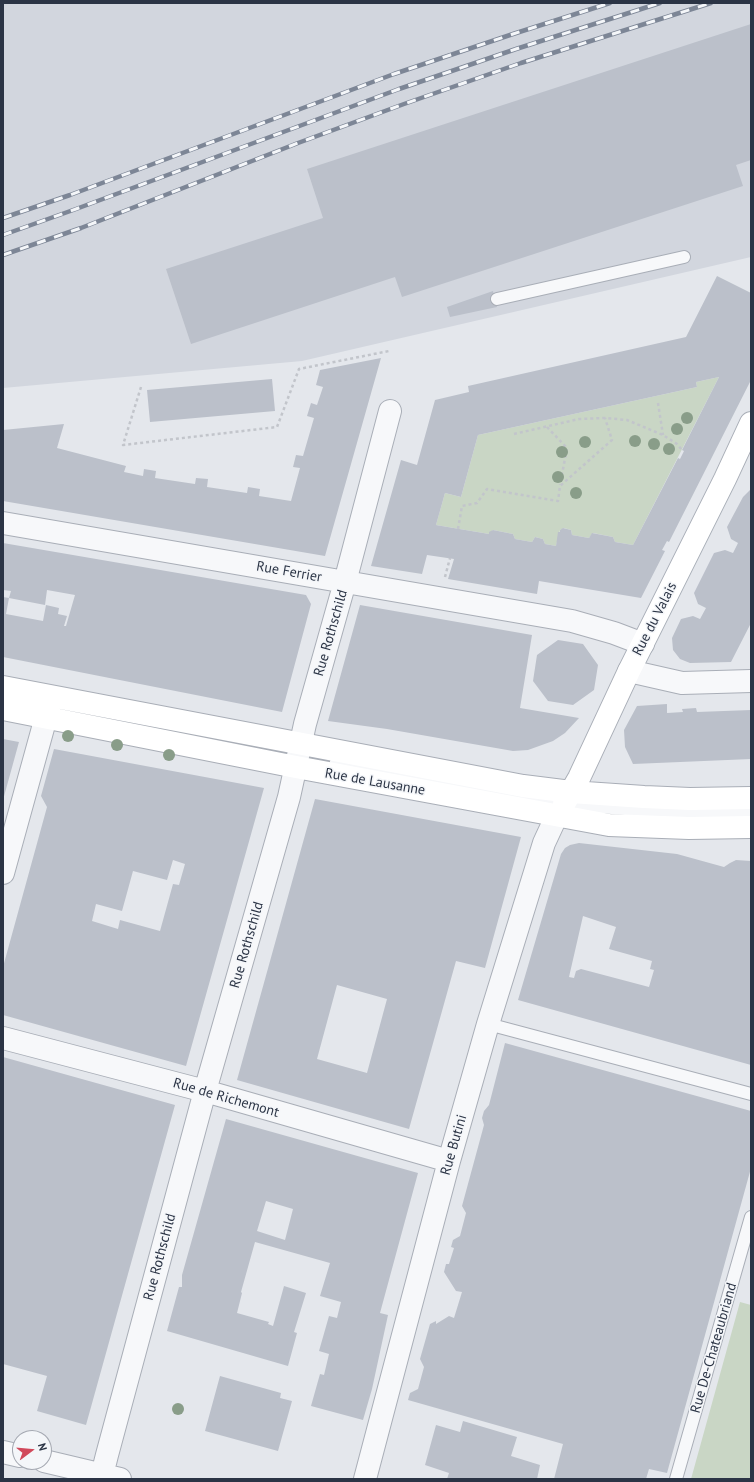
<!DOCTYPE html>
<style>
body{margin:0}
#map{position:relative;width:754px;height:1482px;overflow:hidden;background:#e4e7ec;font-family:"PT Sans",sans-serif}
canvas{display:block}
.frame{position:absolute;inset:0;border:4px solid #2b3445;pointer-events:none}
.north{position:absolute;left:12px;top:1430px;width:40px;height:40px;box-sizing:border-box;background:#f4f6f9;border:1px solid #a4a8b1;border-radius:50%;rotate:74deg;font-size:11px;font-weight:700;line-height:16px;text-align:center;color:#2b3445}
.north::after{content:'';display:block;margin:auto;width:14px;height:18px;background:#d1495b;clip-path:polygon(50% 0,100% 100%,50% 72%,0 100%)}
</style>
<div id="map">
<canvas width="754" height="1482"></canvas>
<div class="frame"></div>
<div class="north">N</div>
</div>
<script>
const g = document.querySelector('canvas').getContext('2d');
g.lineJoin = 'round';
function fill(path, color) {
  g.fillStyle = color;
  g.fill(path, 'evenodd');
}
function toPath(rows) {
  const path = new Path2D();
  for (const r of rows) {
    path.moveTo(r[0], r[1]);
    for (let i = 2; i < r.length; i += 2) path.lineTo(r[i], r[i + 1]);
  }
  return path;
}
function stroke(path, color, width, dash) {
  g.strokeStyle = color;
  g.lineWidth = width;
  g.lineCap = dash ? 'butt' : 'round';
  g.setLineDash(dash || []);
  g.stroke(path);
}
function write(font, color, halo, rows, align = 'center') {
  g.font = font + ' "PT Sans",sans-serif';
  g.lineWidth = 3;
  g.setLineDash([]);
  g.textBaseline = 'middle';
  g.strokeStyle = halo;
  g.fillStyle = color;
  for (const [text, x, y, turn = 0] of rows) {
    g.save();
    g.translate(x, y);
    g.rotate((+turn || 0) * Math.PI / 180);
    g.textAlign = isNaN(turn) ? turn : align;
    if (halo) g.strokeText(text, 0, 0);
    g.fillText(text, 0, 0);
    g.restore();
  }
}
fill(toPath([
 [3,3,751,3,751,257,302,361,3,388]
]), '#d2d6de');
fill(toPath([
 [719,377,633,545,615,542,613,537,593,533,589,538,572,535,571,530,564,528,560,530,556,546,545,544,543,539,535,537,532,542,515,539,513,534,493,530,489,534,436,525,445,493,461,497,478,435,697,387,696,382],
 [740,1302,751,1305,751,1479,691,1479]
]), '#c9d6c5');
fill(toPath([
 [751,24,751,160,736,165,743,186,402,297,395,277,191,344,166,269,323,218,307,169],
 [717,276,751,293,751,380,669,542,667,541,662,550,665,551,641,598,539,581,537,594,448,579,454,559,427,555,422,574,371,566,401,460,417,465,435,400,469,392,468,386,686,337],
 [719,377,682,450,684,451,680,459,678,458,633,545,615,542,613,537,592,533,589,538,572,535,571,530,563,528,560,530,560,532,558,532,556,546,545,544,543,539,535,537,532,542,515,539,513,534,493,530,489,532,489,534,436,525,445,493,461,497,478,435,697,387,696,382],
 [493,291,497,307,450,317,447,307],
 [381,358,325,556,3,501,3,430,64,424,57,448,126,466,124,472,143,476,144,469,156,471,155,478,195,484,196,478,208,479,207,487,247,493,248,487,260,489,259,496,291,501,300,468,293,467,296,455,303,456,314,418,307,416,311,403,317,405,323,387,316,385,320,370],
 [272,379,275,411,150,422,147,390],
 [751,489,751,623,731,662,690,663,680,659,673,650,672,638,681,619,693,616,700,619,706,608,698,604,694,593,714,553,725,550,733,553,738,543,731,539,727,527,743,497],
 [3,543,306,595,311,604,282,712,3,657,3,597,9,598,6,614,43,621,46,605,59,608,58,614,67,616,64,626,66,626,75,595,47,590,45,605,9,598,11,591,3,590],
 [360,605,532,635,520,708,579,718,565,733,553,741,528,750,513,751,387,729,328,721],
 [558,640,583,644,598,665,594,690,573,705,548,701,533,681,537,655],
 [667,704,667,713,683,712,682,709,696,708,697,712,751,710,751,759,633,764,625,747,624,730,637,706],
 [3,739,19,742,3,800],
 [54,749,264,788,186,1066,3,1015,3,967,47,807,41,796],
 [173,860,185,864,179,885,173,884,160,931,120,920,118,929,92,921,96,904,122,911,133,871,167,880],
 [315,799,521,837,485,968,456,961,409,1129,237,1080],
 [337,985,387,999,367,1073,317,1059],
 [579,843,677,854,724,867,730,863,736,860,751,861,751,1065,518,1000,561,854,565,848,570,845],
 [583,916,616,927,609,949,652,961,650,969,654,970,649,987,581,969,576,971,574,978,569,977],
 [505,1043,751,1111,751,1168,667,1473,649,1469,646,1479,554,1479,563,1444,408,1400,410,1393,418,1389,424,1367,420,1359,430,1324,436,1321,436,1324,449,1316,454,1318,462,1292,456,1291,444,1272,446,1264,449,1264,454,1248,451,1247,453,1240,460,1236,466,1213,462,1206,484,1125,482,1118,484,1111,489,1105],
 [3,1057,175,1105,86,1425,37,1411,47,1376,3,1364],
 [226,1119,418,1173,380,1313,388,1315,372,1389,363,1420,311,1406,320,1374,324,1375,329,1354,319,1351,329,1316,337,1318,341,1302,320,1296,330,1263,255,1242,241,1292,242,1293,237,1313,269,1322,268,1324,273,1326,284,1286,306,1293,294,1332,297,1333,288,1366,167,1331,179,1287,182,1287,182,1275],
 [266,1201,293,1209,285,1240,257,1231],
 [220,1376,281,1393,280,1398,292,1401,278,1451,205,1431],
 [463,1421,517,1437,511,1456,540,1465,537,1479,447,1479,449,1473,425,1465,436,1425,460,1432]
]), '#bbc0ca');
const lane = toPath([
 [497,299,684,257],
 [336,762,488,791,585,806,652,811,751,811],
 [488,1024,751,1094],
 [676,1479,751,1217]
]);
const street = toPath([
 [3,523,572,621,614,633,643,644],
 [629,671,682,683,751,681],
 [3,873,51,699],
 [3,1038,205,1091,449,1161],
 [3,1452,20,1456],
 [44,1461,120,1479],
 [101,1479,107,1455,205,1091,289,797,305,724,345,582,390,411],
 [365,1479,449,1161,488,1024,544,843,557,815]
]);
const secondary = toPath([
 [3,687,523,786,571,792,644,797,690,799,751,798],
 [3,709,296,767,609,825,689,828,751,827],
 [564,804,579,778,629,671,725,479,751,423]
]);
stroke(lane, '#a9aeb7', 14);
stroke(street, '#a9aeb7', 24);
stroke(secondary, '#a9aeb7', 24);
stroke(toPath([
 [141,387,123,445,277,427,299,369,389,351],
 [658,403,663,435],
 [547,427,567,448,560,485],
 [514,434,579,419,605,418,627,420,663,435,677,444,682,450],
 [458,529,462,506,477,503,487,489,558,501,560,486,612,440,605,418],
 [445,577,450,558]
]), '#c2c5cb', 2.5, [3, 3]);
stroke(lane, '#f7f8fa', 12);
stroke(street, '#f7f8fa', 22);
stroke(secondary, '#fff', 22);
const rail = toPath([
 [3,218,70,195,394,74,513,34,610,3],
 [3,235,76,209,399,89,516,49,660,3],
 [3,255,81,228,298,143,404,104,521,63,711,3]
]);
stroke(rail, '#7d8696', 4.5);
stroke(rail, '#f4f6f9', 3, [9]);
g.fillStyle = '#899d89';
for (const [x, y] of [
 [687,418],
 [677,429],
 [635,441],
 [585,442],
 [654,444],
 [669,449],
 [562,452],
 [558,477],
 [576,493],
 [68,736],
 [117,745],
 [169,755],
 [178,1409]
]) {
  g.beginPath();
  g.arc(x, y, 6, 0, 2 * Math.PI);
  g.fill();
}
write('14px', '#2b3445', '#f4f6f9', [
 ["Rue Ferrier",289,572,10],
 ["Rue du Valais",655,619,-63],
 ["Rue Rothschild",331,633,-74],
 ["Rue de Lausanne",375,782,10],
 ["Rue Rothschild",247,945,-74],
 ["Rue de Richemont",226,1098,16],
 ["Rue Butini",454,1145,-74],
 ["Rue Rothschild",160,1257,-75],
 ["Rue De-Chateaubriand",714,1348,-74]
]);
</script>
